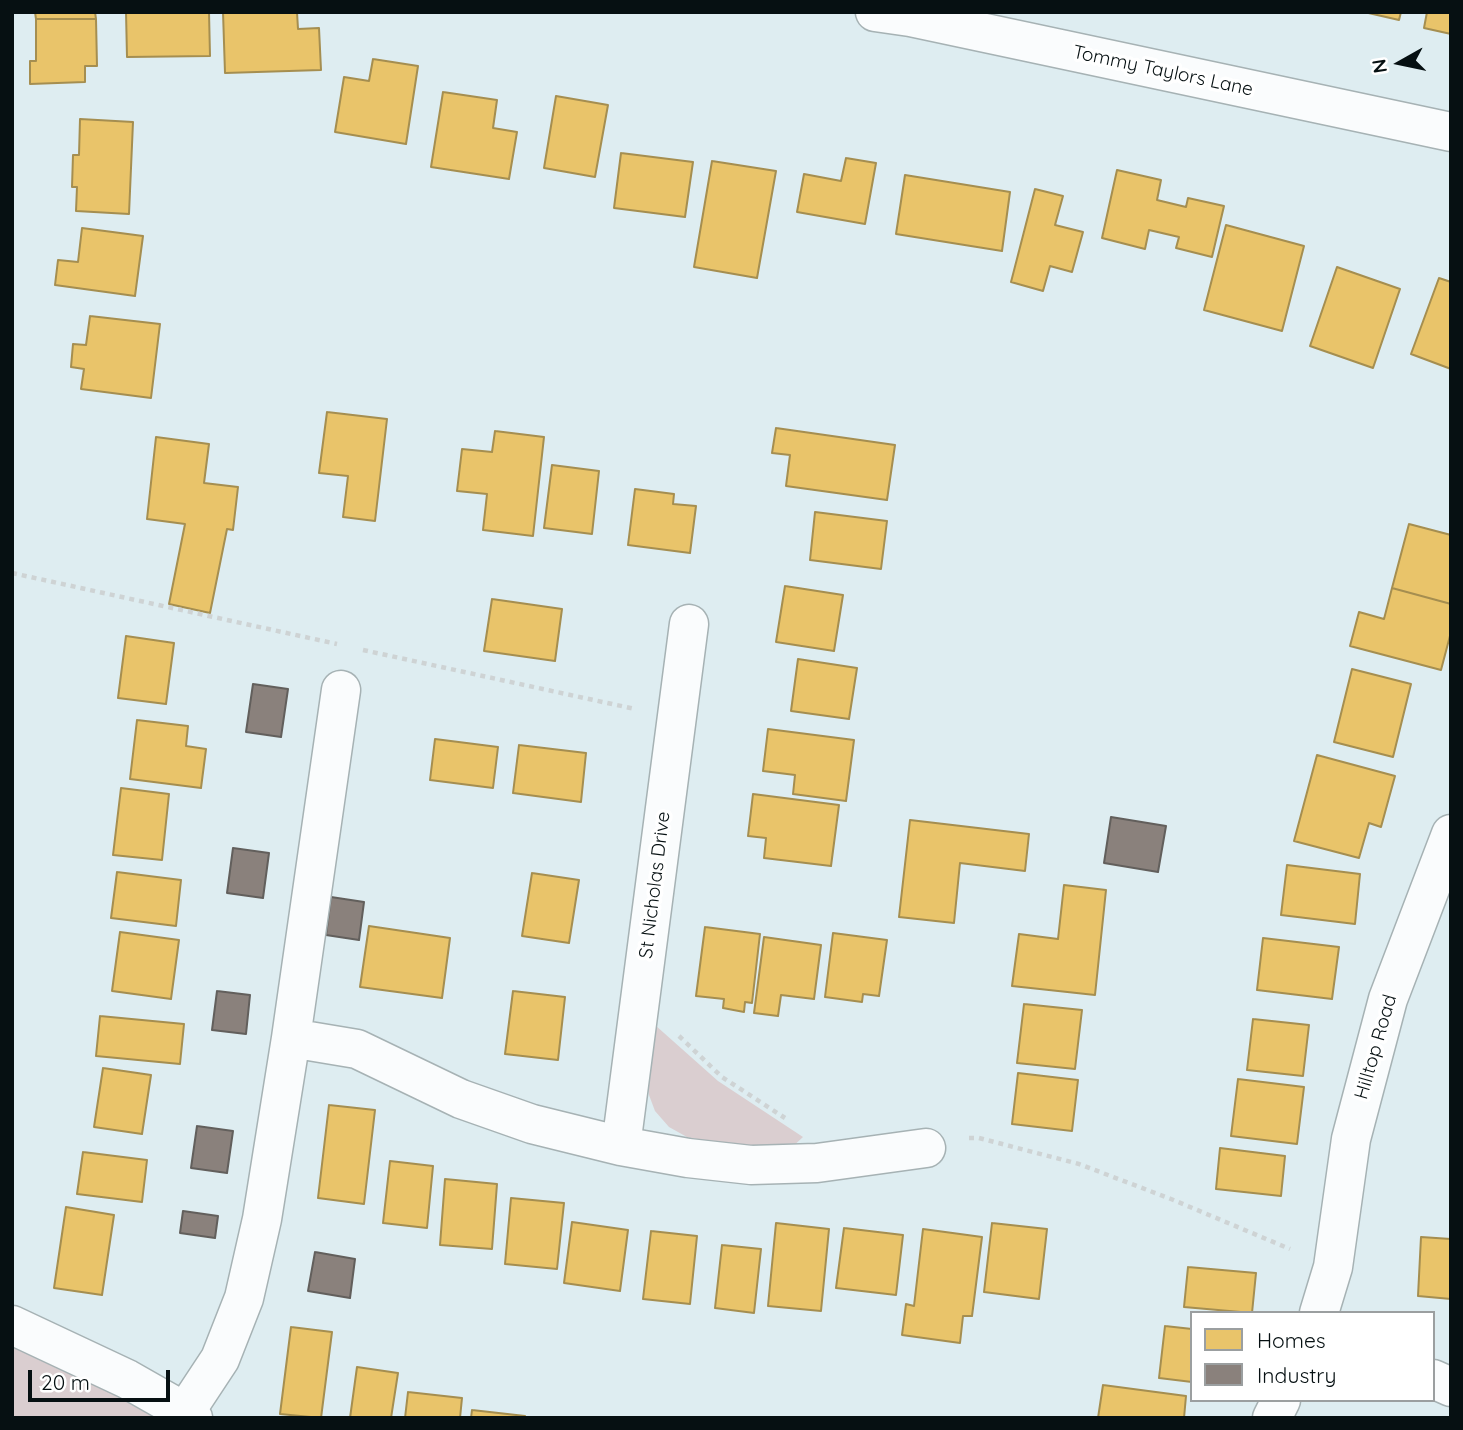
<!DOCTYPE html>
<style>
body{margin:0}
#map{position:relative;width:1463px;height:1430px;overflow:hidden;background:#deedf1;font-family:Quicksand,sans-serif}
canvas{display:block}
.frame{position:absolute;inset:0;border:14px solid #061012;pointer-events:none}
.legend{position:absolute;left:1190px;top:1311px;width:245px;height:91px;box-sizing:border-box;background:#fff;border:2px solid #9b9fa0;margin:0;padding:9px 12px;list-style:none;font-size:21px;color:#061012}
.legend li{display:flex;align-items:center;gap:14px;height:35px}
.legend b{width:35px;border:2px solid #9b9fa0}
.north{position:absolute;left:1365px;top:28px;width:70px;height:70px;-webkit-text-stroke:5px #fff;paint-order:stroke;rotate:261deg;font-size:19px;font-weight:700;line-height:28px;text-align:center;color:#061012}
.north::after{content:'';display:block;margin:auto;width:24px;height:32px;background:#061012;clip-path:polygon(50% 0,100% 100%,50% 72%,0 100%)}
.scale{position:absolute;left:28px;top:1370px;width:142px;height:32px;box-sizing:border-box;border:4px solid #061012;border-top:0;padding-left:9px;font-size:21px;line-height:24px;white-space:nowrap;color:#061012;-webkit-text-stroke:5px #fff;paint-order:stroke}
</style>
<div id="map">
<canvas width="1463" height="1430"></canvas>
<div class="frame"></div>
<ul class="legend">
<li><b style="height:19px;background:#e9c46a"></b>Homes</li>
<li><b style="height:19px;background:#8a817c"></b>Industry</li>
</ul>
<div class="north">N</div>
<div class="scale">20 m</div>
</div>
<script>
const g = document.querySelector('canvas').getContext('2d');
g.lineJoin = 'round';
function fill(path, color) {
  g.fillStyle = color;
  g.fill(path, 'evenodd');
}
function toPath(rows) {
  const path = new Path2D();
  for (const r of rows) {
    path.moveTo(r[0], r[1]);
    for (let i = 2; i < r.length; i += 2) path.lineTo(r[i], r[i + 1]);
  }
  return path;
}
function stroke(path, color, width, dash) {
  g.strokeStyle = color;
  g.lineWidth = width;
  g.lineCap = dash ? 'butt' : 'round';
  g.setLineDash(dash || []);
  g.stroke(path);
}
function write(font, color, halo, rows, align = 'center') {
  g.font = font + ' Quicksand,sans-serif';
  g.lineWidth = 7;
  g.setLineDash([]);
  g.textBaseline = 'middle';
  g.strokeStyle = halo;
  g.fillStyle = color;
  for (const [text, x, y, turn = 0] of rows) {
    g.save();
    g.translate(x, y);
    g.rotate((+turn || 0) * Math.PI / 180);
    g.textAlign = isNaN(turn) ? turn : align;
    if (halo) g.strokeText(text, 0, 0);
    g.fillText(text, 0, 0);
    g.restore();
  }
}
fill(toPath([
 [655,1025,718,1081,803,1137,789,1150,730,1146,687,1137,669,1127,655,1111,649,1095,647,1079],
 [12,1325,193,1418,12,1418]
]), '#daced0');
const homes = toPath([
 [35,12,95,12,96,19,36,19,35,12],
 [126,12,209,12,210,56,127,57,126,12],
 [223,12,297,12,298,29,319,28,321,70,225,73,223,12],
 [1364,12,1401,12,1399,20,1364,12],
 [1427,12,1451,12,1451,34,1424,28,1427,12],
 [36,19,96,19,97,66,85,66,85,82,30,84,30,61,36,61,36,19],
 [373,59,418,66,406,144,335,132,344,77,369,81,373,59],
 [443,92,497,100,493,128,517,132,509,179,431,167,443,92],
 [556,96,608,105,595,177,544,168,556,96],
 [80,119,133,122,129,214,76,211,77,187,72,187,73,155,79,155,80,119],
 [621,153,693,162,685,217,614,208,621,153],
 [846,158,876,163,865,224,797,212,804,174,841,181,846,158],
 [712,161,776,171,757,278,694,267,712,161],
 [1117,170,1161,180,1157,200,1186,207,1188,198,1224,206,1212,257,1176,248,1179,237,1149,230,1145,249,1102,238,1117,170],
 [905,175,1010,192,1002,251,896,234,905,175],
 [1035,189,1063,196,1055,225,1083,232,1072,272,1050,266,1043,291,1011,282,1035,189],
 [1226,225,1304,246,1282,331,1204,310,1226,225],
 [82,228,143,236,135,296,55,285,58,260,78,262,82,228],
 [1337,267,1400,289,1373,368,1310,346,1337,267],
 [1439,278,1451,282,1451,369,1411,354,1439,278],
 [90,316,160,324,151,398,81,389,84,369,71,367,73,344,86,345,90,316],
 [327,412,387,419,375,521,343,517,348,476,319,473,327,412],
 [776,428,895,445,887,500,786,486,790,455,772,453,776,428],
 [495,431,544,437,533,536,483,530,487,494,457,491,462,449,492,452,495,431],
 [156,437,209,444,204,483,238,487,233,530,227,529,210,613,169,604,185,524,147,519,156,437],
 [552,465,599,471,592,534,544,528,552,465],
 [635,489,674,494,673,504,696,506,690,553,628,545,635,489],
 [815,512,887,521,881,569,810,560,815,512],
 [1409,524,1451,535,1451,604,1392,588,1409,524],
 [785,586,843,595,834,651,776,642,785,586],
 [1392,588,1451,604,1451,632,1441,670,1350,646,1359,612,1384,619,1392,588],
 [492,599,562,609,555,661,484,651,492,599],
 [126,636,174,643,166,704,118,698,126,636],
 [798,659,857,668,849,719,791,711,798,659],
 [1352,669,1411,684,1393,757,1334,742,1352,669],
 [137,720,188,726,186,746,206,749,201,788,130,779,137,720],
 [768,729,854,740,846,801,793,794,795,775,763,771,768,729],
 [435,739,498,747,493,788,430,780,435,739],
 [519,745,586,753,581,802,513,793,519,745],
 [1317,755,1395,776,1381,827,1369,823,1359,858,1294,841,1317,755],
 [121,788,169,794,162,860,113,855,121,788],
 [753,794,839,805,831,866,764,858,766,838,748,836,753,794],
 [910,820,1029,834,1025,871,960,863,954,923,899,917,910,820],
 [1287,865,1360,874,1355,924,1281,915,1287,865],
 [117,872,181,880,176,926,111,918,117,872],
 [532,873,579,880,569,943,522,936,532,873],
 [1064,885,1106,890,1095,995,1012,986,1019,934,1058,939,1064,885],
 [369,926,450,938,442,998,360,987,369,926],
 [705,927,760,934,752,1003,745,1002,744,1012,723,1008,724,999,696,996,705,927],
 [120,932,179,940,171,999,112,991,120,932],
 [833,933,887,940,879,996,863,994,862,1002,825,997,833,933],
 [764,937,821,945,814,999,781,995,778,1016,754,1013,764,937],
 [1263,938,1339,947,1332,999,1257,990,1263,938],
 [513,991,565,997,558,1060,505,1054,513,991],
 [1024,1004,1082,1010,1075,1069,1017,1063,1024,1004],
 [100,1016,184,1024,180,1064,96,1056,100,1016],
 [1253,1019,1309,1025,1303,1076,1247,1070,1253,1019],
 [103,1068,151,1075,142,1134,94,1127,103,1068],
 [1018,1073,1078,1080,1072,1131,1012,1124,1018,1073],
 [1238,1079,1304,1087,1297,1144,1231,1136,1238,1079],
 [329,1105,375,1110,364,1204,318,1198,329,1105],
 [1220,1148,1285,1156,1281,1196,1216,1189,1220,1148],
 [83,1152,147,1160,142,1202,77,1194,83,1152],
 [390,1161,433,1166,427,1228,383,1223,390,1161],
 [445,1179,497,1184,492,1249,440,1245,445,1179],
 [511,1198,564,1203,557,1269,505,1264,511,1198],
 [66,1207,114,1215,102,1295,54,1288,66,1207],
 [572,1222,628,1230,620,1291,564,1283,572,1222],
 [776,1223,829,1229,821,1311,768,1306,776,1223],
 [992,1223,1047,1229,1039,1299,984,1292,992,1223],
 [844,1228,903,1235,896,1295,836,1288,844,1228],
 [923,1229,982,1237,972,1316,963,1316,960,1343,902,1335,906,1304,914,1306,923,1229],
 [651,1231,697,1236,690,1304,643,1299,651,1231],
 [1421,1237,1451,1239,1451,1299,1418,1296,1421,1237],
 [722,1245,761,1249,754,1313,715,1308,722,1245],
 [1188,1267,1256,1273,1252,1313,1184,1307,1188,1267],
 [1165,1326,1192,1329,1192,1382,1159,1378,1165,1326],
 [291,1327,332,1332,321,1418,280,1414,291,1327],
 [357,1367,398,1373,391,1418,350,1418,357,1367],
 [1103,1385,1186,1396,1184,1418,1098,1418,1103,1385],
 [408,1392,462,1398,460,1418,405,1418,408,1392],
 [472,1410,525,1416,524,1418,471,1418,472,1410]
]);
fill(homes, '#e9c46a');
stroke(homes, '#a58e50', 2);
const industry = toPath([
 [253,684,288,689,281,737,246,732,253,684],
 [1111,817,1166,826,1158,872,1104,863,1111,817],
 [233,848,269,853,263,898,227,893,233,848],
 [331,897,364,902,359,940,326,935,331,897],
 [217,991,250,995,246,1034,212,1030,217,991],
 [197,1126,233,1131,227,1173,191,1168,197,1126],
 [183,1211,218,1216,215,1238,180,1233,183,1211],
 [315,1252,355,1259,350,1298,308,1291,315,1252]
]);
fill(industry, '#8a817c');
stroke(industry, '#625f5c', 2);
const minor = toPath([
 [291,1038,357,1049,461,1099,532,1124,621,1146,688,1158,751,1165,817,1163,926,1148],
 [621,1146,689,624],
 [1319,1313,1333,1267,1351,1139,1388,999,1451,834],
 [12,1325,127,1379,185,1412,193,1418],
 [1433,1379,1451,1387],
 [185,1412,220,1359,244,1298,262,1219,291,1038,341,690],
 [1272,1418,1281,1400]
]);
const tertiary = toPath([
 [875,12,910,17,1451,132]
]);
stroke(minor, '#a6b2b4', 41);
stroke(tertiary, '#a6b2b4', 41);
stroke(toPath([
 [12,573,337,644],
 [363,650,635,709],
 [679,1036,722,1077,785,1118],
 [969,1138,979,1138,1079,1164,1171,1199,1290,1249]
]), '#ced3d4', 4.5, [5, 5]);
stroke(minor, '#fafcfd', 38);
stroke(tertiary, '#fafcfd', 38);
write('19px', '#061012', '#fff', [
 ["Tommy Taylors Lane",1163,71,12],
 ["St Nicholas Drive",655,885,-83],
 ["Hilltop Road",1376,1047,-74]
]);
</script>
